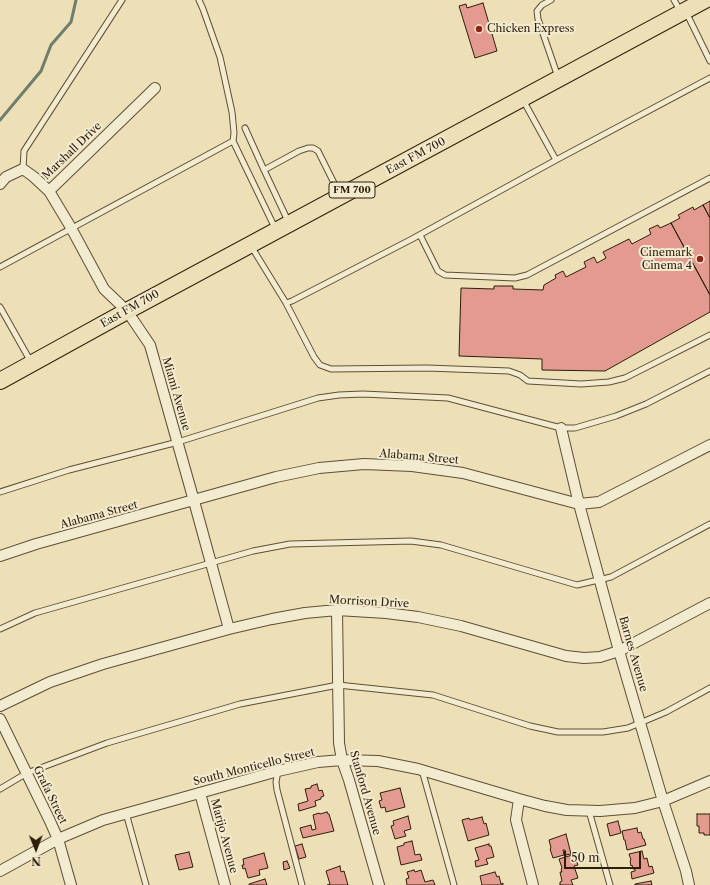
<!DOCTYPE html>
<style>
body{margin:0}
#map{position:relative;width:710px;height:885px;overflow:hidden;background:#ede0b6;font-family:"Libre Caslon Text",serif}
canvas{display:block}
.north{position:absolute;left:16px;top:829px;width:40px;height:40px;-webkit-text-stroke:3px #f3ebd0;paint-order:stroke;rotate:179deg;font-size:11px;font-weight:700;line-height:16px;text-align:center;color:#2e1e0c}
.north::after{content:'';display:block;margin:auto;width:14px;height:18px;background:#2e1e0c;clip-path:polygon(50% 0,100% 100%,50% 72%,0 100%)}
.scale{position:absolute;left:564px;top:851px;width:77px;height:18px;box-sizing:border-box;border:2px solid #2e1e0c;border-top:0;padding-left:5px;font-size:12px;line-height:14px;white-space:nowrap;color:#2e1e0c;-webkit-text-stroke:3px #f3ebd0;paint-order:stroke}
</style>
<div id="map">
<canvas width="710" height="885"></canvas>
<div class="north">N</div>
<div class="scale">50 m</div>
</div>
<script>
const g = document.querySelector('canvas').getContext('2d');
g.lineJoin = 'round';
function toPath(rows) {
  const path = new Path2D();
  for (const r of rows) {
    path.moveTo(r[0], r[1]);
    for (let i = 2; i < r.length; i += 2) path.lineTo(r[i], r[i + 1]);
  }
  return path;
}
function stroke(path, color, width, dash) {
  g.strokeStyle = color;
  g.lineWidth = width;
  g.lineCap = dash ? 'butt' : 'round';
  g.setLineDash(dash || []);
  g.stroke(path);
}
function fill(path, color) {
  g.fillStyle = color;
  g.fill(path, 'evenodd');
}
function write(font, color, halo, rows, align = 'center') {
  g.font = font + ' "Libre Caslon Text",serif';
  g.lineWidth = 4;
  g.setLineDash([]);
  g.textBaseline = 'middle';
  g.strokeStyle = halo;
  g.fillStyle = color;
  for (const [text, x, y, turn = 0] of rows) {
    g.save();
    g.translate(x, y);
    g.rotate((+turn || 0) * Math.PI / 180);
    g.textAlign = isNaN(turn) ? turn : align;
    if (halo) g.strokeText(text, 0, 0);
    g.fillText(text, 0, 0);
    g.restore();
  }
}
stroke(toPath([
 [0,120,41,71,51,45,71,22,76,0]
]), '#6e7d6c', 3);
const building = toPath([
 [483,3,497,51,475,58,459,6,466,4,467,8,483,3],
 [710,201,710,218,703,205,710,201],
 [703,205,710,218,710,295,671,223,680,218,678,215,693,207,694,210,703,205],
 [671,223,710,295,710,312,605,371,542,370,542,359,459,356,461,288,494,289,494,286,513,286,513,289,543,290,544,285,556,278,555,275,563,271,566,277,586,267,584,262,594,257,597,263,606,258,603,252,629,239,632,244,651,234,649,229,658,225,660,228,671,223],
 [317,784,319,791,322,790,324,796,321,797,321,799,315,801,316,806,299,811,298,804,308,801,305,789,311,788,311,786,317,784],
 [400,788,405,807,386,812,385,807,381,808,379,801,382,800,380,793,400,788],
 [327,812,328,814,329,814,334,831,303,838,300,828,311,825,312,830,316,829,313,815,319,813,320,814,327,812],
 [697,814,710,814,710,835,704,835,704,833,699,833,699,826,697,826,697,814],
 [408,816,411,829,404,831,406,836,395,839,391,826,394,825,393,821,408,816],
 [482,817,484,824,486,823,489,835,468,841,462,820,469,818,470,820,482,817],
 [618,821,621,833,610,836,607,824,618,821],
 [637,828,638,833,641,832,643,839,644,839,646,845,627,850,625,840,624,840,622,831,637,828],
 [566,834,571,854,566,855,565,850,563,850,564,855,553,858,550,849,551,848,549,840,566,834],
 [412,841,415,855,420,854,422,860,401,865,397,847,404,845,404,843,412,841],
 [302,844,306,857,299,859,295,846,302,844],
 [489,844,489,846,491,846,494,857,486,859,488,864,476,867,475,861,479,860,475,848,489,844],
 [642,851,644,859,647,858,649,867,652,866,654,873,632,879,631,872,635,871,635,869,633,869,632,865,631,866,630,861,631,860,629,854,642,851],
 [189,852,193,867,179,870,175,855,189,852],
 [264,853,268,868,259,870,260,875,248,878,245,868,243,869,242,865,244,865,243,859,264,853],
 [579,853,581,859,576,860,578,865,574,866,578,878,571,880,573,885,560,885,560,882,562,881,560,872,562,872,561,869,562,868,559,859,579,853],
 [287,861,290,868,284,870,283,862,287,861],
 [340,866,341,872,344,871,348,885,327,885,330,884,326,871,340,866],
 [414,870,415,872,421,870,425,882,433,880,435,885,407,885,406,879,409,878,407,872,414,870],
 [495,872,497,877,499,876,501,884,503,883,503,885,482,885,480,876,495,872],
 [265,879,267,885,249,885,249,884,265,879],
 [651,881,652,885,635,885,635,884,651,881]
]);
fill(building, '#e39b8f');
stroke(building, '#2e1e0c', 1);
const service = toPath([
 [551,0,542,5,537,11,538,19,558,77],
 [674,0,681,12],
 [686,12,710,61],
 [523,100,556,160,710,78],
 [245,128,264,170],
 [233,141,276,230],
 [23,169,24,151,122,0],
 [288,221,264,170,299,151,308,148,313,148,318,151,340,195],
 [420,235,438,271,445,275,515,278,527,275,710,178],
 [251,246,286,303,292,301,412,239,556,160],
 [0,267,233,141,234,133,232,112,220,57,203,9,199,0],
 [286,303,314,357,320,365,331,369,427,368,509,371,520,375,528,381,581,384,609,382,625,378,710,335],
 [0,307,31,362],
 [0,492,69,470,178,442,318,398,339,395,363,394,448,398,561,428,575,428,616,416,646,404,710,371],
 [0,629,35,613,253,551,290,544,411,541,441,545,577,585,611,577,710,524],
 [422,770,454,885],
 [278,771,276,782,277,790,302,885],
 [0,789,27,773,107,743,240,704,338,685,433,695,530,726,558,732,603,732,628,728,666,712,710,688],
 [589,811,610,885],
 [126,813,146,885]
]);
const minor = toPath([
 [0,184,6,177,23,169,34,177,49,191,155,88],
 [49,191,70,226,104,289,127,311,150,345,194,501,229,629],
 [561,428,579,504,619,651,663,801,686,871,689,885],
 [0,556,36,544,276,477,319,468,364,464,412,466,463,473,579,504,599,502,710,445],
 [337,610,339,743,342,760,349,780,379,885],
 [0,706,50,682,103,664,229,629,272,619,305,613,337,610,386,613,418,617,461,626,566,656,584,658,600,657,619,651,710,603],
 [0,719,49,819,58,839,71,885],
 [200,793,225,885],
 [519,799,516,820,533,885],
 [0,871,58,839,103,820,278,771,318,762,342,760,378,761,418,769,519,799,545,806,567,810,600,811,635,808,663,801,710,781]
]);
const primary = toPath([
 [0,381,127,311,705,0]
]);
stroke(service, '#5e4e36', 7);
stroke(minor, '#5e4e36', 12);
stroke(primary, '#2e1e0c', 18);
stroke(service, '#f3ebd0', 5);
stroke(minor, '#f3ebd0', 10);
stroke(primary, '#ede0b6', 16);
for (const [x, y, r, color] of [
 [479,29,4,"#8f2418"],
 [700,259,4,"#8f2418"]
]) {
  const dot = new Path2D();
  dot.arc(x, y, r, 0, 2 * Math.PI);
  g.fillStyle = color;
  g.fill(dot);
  stroke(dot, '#f3ebd0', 1.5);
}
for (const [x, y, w] of [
 [352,190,46]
]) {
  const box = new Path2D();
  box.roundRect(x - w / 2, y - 8, w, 16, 3);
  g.fillStyle = '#f3ebd0';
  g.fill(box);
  stroke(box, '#2e1e0c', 1);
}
write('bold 10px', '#2e1e0c', null, [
 ["FM 700",352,190]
]);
write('11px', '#2e1e0c', '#f3ebd0', [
 ["Chicken Express",487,29],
 ["Cinemark",692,253,"right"],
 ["Cinema 4",692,266,"right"]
], 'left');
write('11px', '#2e1e0c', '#f3ebd0', [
 ["Marshall Drive",72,151,-44],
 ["East FM 700",416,156,-28],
 ["East FM 700",130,309,-29],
 ["Miami Avenue",176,394,74],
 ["Alabama Street",419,457,5],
 ["Alabama Street",99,515,-15],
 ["Morrison Drive",369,602,3],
 ["Barnes Avenue",633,654,74],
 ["South Monticello Street",254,767,-14],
 ["Stanford Avenue",365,793,74],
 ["Grafa Street",50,795,64],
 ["Marijo Avenue",224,836,75]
]);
</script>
